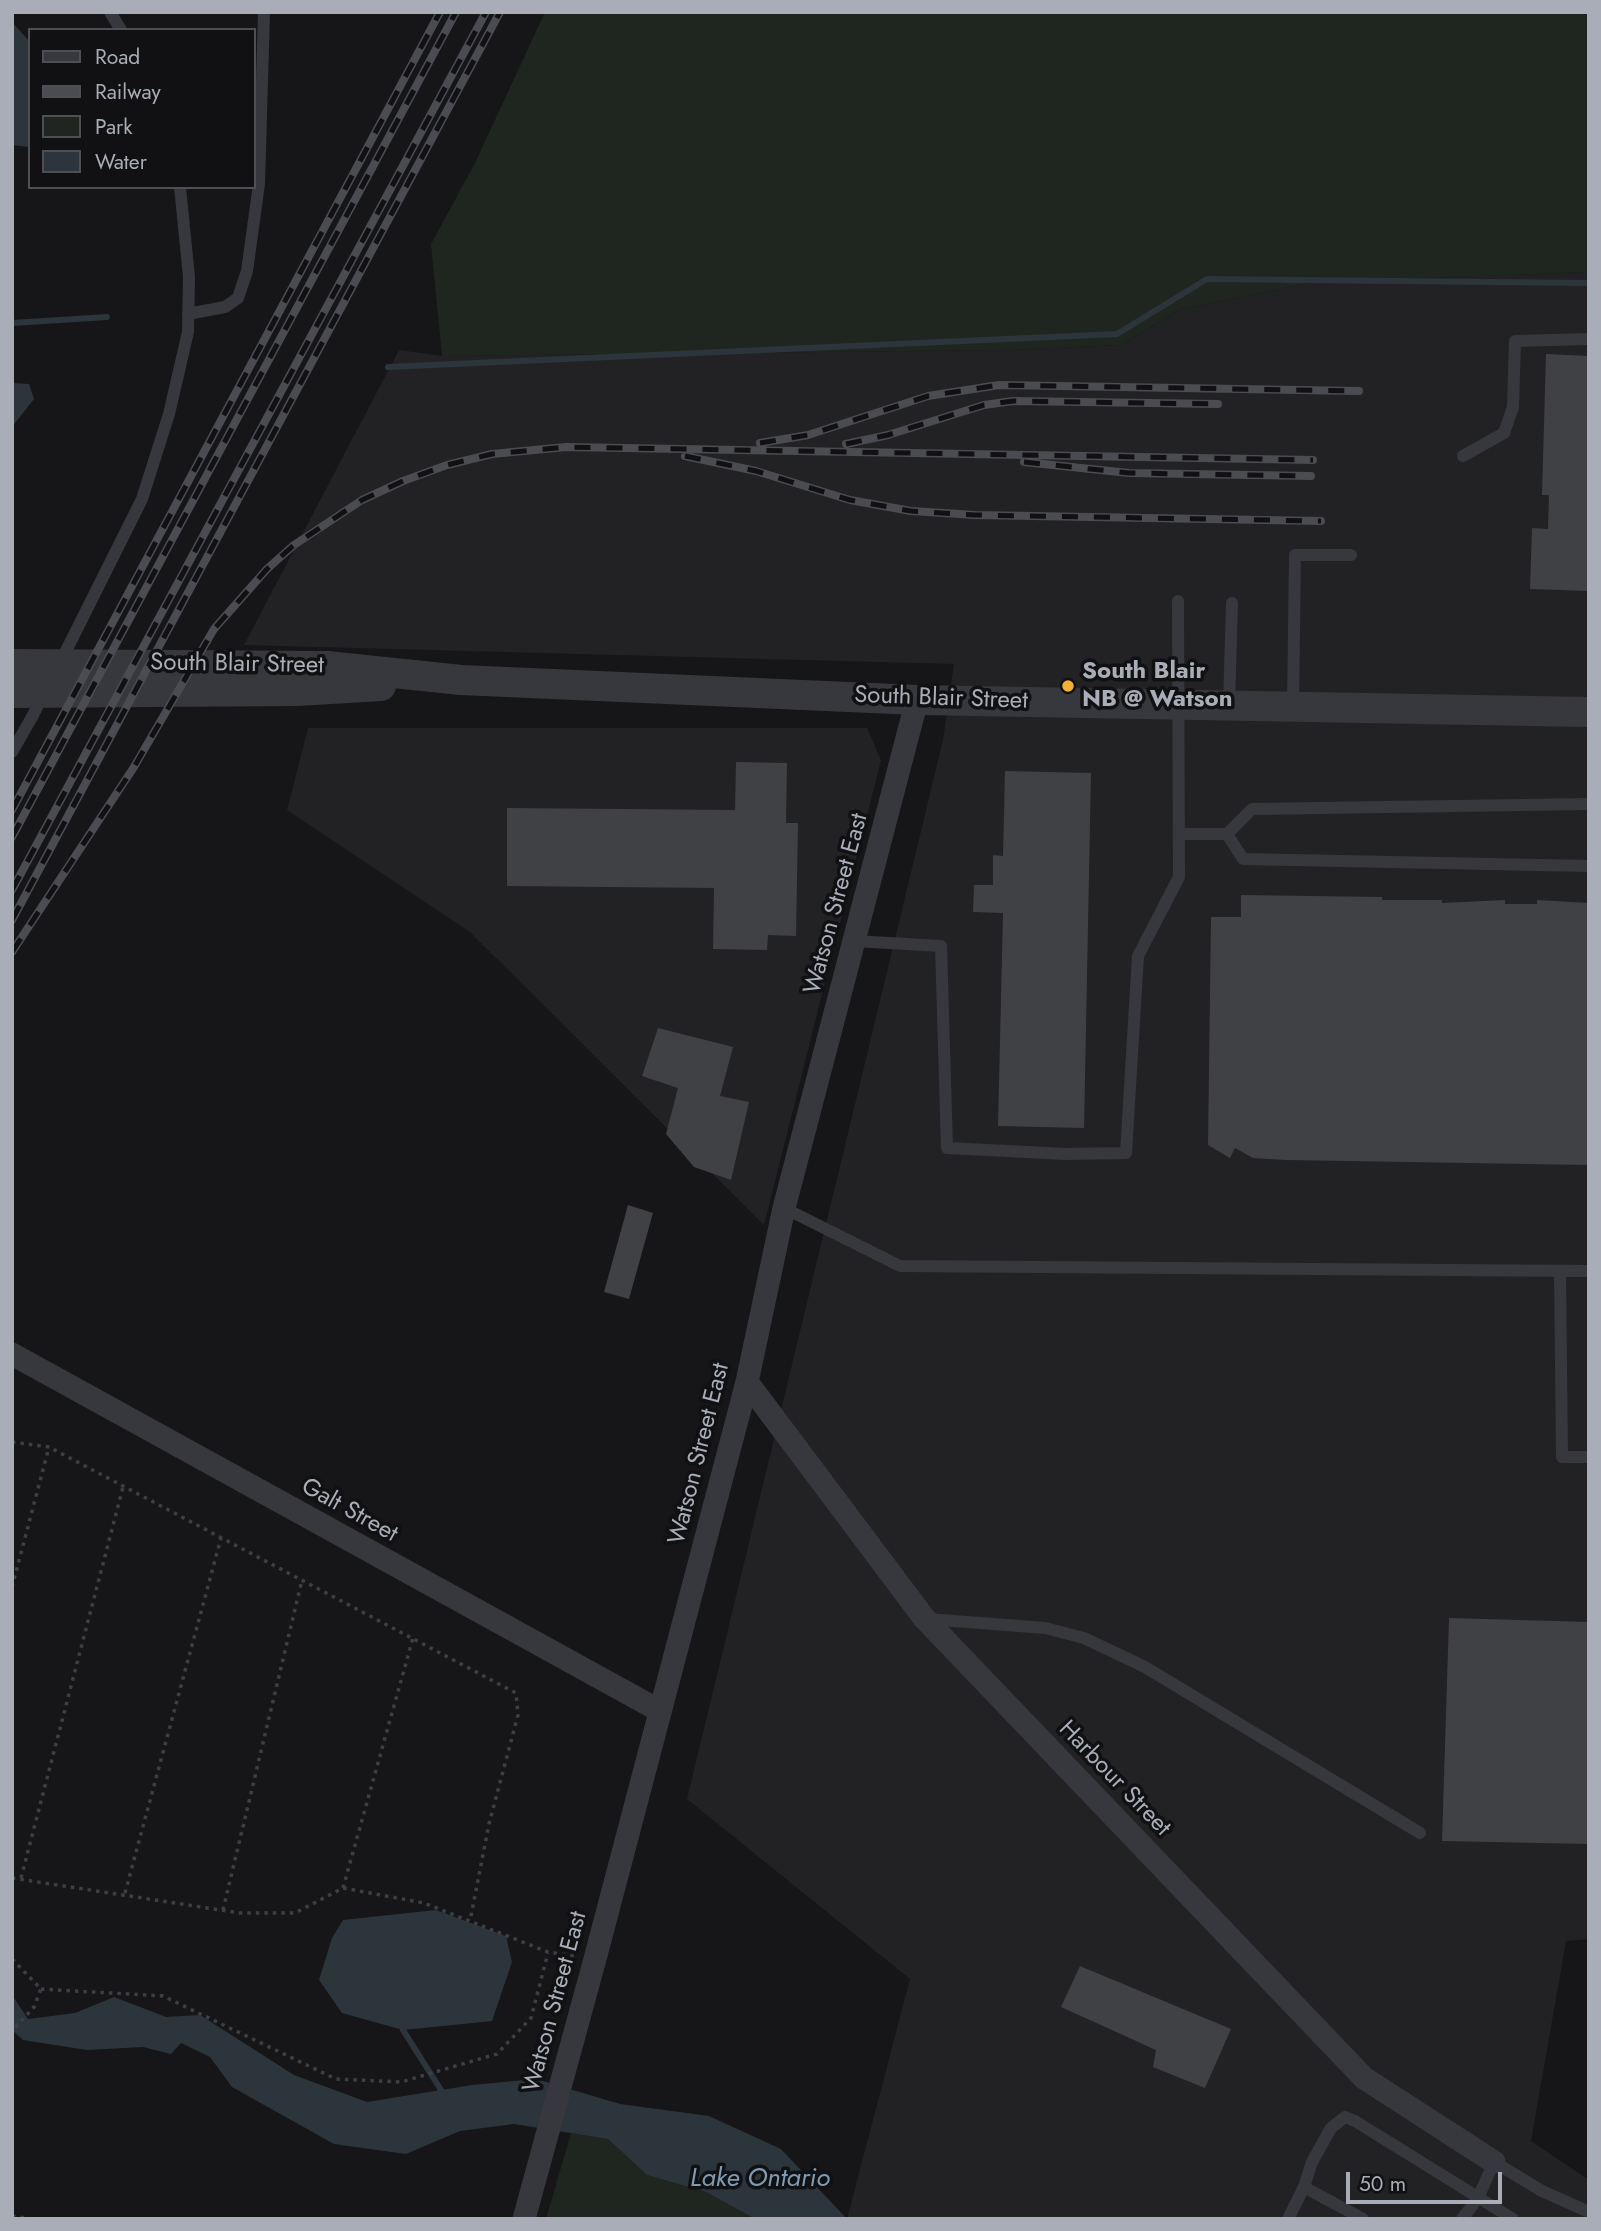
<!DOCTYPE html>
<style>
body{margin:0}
#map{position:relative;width:1601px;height:2231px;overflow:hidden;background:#161618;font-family:Jost,sans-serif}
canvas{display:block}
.frame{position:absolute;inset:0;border:14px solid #a8adb8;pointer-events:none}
.legend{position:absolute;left:28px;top:28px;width:228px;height:161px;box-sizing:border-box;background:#111113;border:2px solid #4d4f55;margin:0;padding:9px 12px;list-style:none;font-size:21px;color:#a8adb8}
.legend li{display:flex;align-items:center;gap:14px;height:35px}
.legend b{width:35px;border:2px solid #4d4f55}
.scale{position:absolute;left:1346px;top:2172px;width:156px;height:32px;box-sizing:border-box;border:4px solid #a8adb8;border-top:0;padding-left:9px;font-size:21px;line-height:24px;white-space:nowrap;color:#a8adb8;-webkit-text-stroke:5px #111113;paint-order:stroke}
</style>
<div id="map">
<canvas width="1601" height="2231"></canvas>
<div class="frame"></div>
<ul class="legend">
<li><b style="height:9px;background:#37383d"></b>Road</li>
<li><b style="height:9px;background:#4a4c52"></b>Railway</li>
<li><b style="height:19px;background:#1e261f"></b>Park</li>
<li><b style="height:19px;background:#2c353c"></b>Water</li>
</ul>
<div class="scale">50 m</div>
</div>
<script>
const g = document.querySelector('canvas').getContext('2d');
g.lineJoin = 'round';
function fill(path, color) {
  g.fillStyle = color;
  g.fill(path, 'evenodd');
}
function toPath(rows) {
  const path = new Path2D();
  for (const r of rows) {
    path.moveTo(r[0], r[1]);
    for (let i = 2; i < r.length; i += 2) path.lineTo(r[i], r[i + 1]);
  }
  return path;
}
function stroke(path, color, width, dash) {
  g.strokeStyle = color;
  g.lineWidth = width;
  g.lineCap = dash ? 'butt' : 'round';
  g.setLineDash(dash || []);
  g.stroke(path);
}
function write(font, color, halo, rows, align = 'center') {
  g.font = font + ' Jost,sans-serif';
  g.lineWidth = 7;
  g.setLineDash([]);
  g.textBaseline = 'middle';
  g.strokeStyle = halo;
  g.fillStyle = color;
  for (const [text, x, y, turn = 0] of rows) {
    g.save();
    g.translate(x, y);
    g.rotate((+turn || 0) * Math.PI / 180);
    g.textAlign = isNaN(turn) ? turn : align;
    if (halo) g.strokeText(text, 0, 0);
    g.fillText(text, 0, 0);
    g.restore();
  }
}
fill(toPath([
 [1589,272,1589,1939,1566,1941,1531,2141,1589,2180,1589,2219,847,2219,910,1979,687,1799,943,740,954,664,244,645,399,350,442,356,1008,350,1121,345,1181,309,1314,282],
 [308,728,867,728,881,760,764,1225,470,932,287,810]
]), '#222225');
fill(toPath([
 [545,12,1589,12,1589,272,1314,282,1181,309,1121,345,1009,350,442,356,431,244,475,163],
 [571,2133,608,2139,647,2175,706,2192,755,2219,546,2219]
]), '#1e261f');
fill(toPath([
 [12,22,30,42,30,147,12,145],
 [12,383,29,384,34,399,12,427],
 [436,1910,506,1936,512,1962,492,2021,403,2030,342,2013,319,1980,332,1938,343,1920],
 [12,1995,28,2019,75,2013,114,1997,166,2017,200,2015,294,2075,367,2102,472,2085,536,2079,620,2104,709,2116,781,2149,847,2219,755,2219,706,2192,647,2175,608,2139,514,2124,460,2131,406,2154,334,2144,232,2087,210,2057,181,2043,171,2054,143,2047,87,2050,23,2040,12,2030]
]), '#2c353c');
stroke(toPath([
 [12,323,107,317],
 [388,367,1117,334,1207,279,1589,283],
 [403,2030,441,2090]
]), '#2c353c', 6);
fill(toPath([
 [1546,354,1589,356,1589,591,1530,589,1532,528,1548,529,1549,495,1542,495],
 [736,762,787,763,786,823,798,823,796,936,768,935,767,950,713,949,714,888,507,886,507,808,735,810],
 [1005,771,1091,773,1084,1128,998,1126,1003,913,973,912,974,885,993,885,993,855,1003,856],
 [1241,895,1382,897,1382,900,1442,900,1442,903,1505,900,1505,904,1537,904,1537,900,1589,903,1589,1165,1286,1160,1253,1158,1235,1148,1230,1158,1208,1145,1211,917,1241,917],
 [658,1028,733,1047,720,1096,749,1102,731,1180,694,1167,666,1134,678,1088,642,1076],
 [628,1205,653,1213,629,1299,604,1292],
 [1449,1618,1589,1622,1589,1844,1442,1841],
 [1080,1966,1231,2029,1205,2088,1153,2067,1156,2050,1061,2007]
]), '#404145');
stroke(toPath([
 [12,1442,49,1447,516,1693,518,1715,489,1824,470,1921],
 [12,1587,49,1447],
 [12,1878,240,1913,295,1913,343,1888,424,1903,548,1952,574,1956],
 [21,1878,123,1487],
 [343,1888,413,1638],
 [125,1893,221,1538],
 [223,1910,302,1580],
 [12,1959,41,1989,34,2007,12,2031],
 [41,1989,163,1996,336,2079,401,2082,497,2054,531,2018,548,1953],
 [12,2216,32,2219]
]), '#3d3f44', 3.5, [3.5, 5]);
stroke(toPath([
 [110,12,121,30],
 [188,314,225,307,238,298,247,271,259,184,264,12],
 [1463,456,1504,433,1513,407,1515,341,1589,339],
 [73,637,142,499,169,414,188,332,189,277,180,187],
 [1229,705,1232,603],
 [1293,706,1295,555,1351,555],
 [12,752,32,717],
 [1180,834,1227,834,1252,809,1589,804],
 [1227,834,1243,859,1589,866],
 [854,941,941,946,947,1148,1066,1154,1126,1153,1138,956,1179,877,1178,601],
 [784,1208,900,1266,1589,1271],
 [1560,1271,1562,1457,1589,1457],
 [928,1619,1045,1628,1084,1638,1145,1667,1420,1833],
 [1304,2187,1312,2162,1331,2128,1345,2117,1355,2121,1513,2219],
 [1288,2219,1304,2187,1363,2219],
 [1462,2219,1478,2198,1494,2162,1542,2191,1589,2212]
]), '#37383d', 12);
stroke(toPath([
 [12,1354,660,1711],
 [747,1382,924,1618,1364,2078,1494,2162],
 [524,2219,595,1959,747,1382,784,1208,917,700]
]), '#37383d', 23);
stroke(toPath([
 [12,664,327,666,461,680,917,700,1589,712],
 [12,693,297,691,381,686]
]), '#37383d', 30);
const rail = toPath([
 [760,443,808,435,928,396,999,385,1359,391],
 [846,444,888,435,984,405,1013,401,1218,404],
 [685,456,756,471,850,500,911,511,975,515,1321,521],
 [1024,462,1129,473,1311,476],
 [12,810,440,12],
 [12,837,456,12],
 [12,890,486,12],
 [12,920,500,12],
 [12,952,134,767,214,629,267,569,294,545,362,500,403,481,447,465,492,454,566,447,1313,460]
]);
stroke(rail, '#4a4c52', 8);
stroke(rail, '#111113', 5, [16]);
stroke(toPath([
 [32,717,73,637]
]), '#37383d', 12);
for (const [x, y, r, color] of [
 [1068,686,7,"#f2b134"]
]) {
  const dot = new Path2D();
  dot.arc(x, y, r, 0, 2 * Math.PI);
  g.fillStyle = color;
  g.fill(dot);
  stroke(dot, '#111113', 2.5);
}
write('24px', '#a8adb8', '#111113', [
 ["South Blair Street",237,665,1],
 ["South Blair Street",941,699,2],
 ["Watson Street East",837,904,-75],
 ["Watson Street East",700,1454,-76],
 ["Galt Street",349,1511,29],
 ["Harbour Street",1114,1779,46],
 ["Watson Street East",556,2002,-75]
]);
write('bold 24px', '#a8adb8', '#111113', [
 ["South Blair",1082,672],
 ["NB @ Watson",1082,700]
], 'left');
write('italic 26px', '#7f9bb3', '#111113', [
 ["Lake Ontario",760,2180]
]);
</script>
